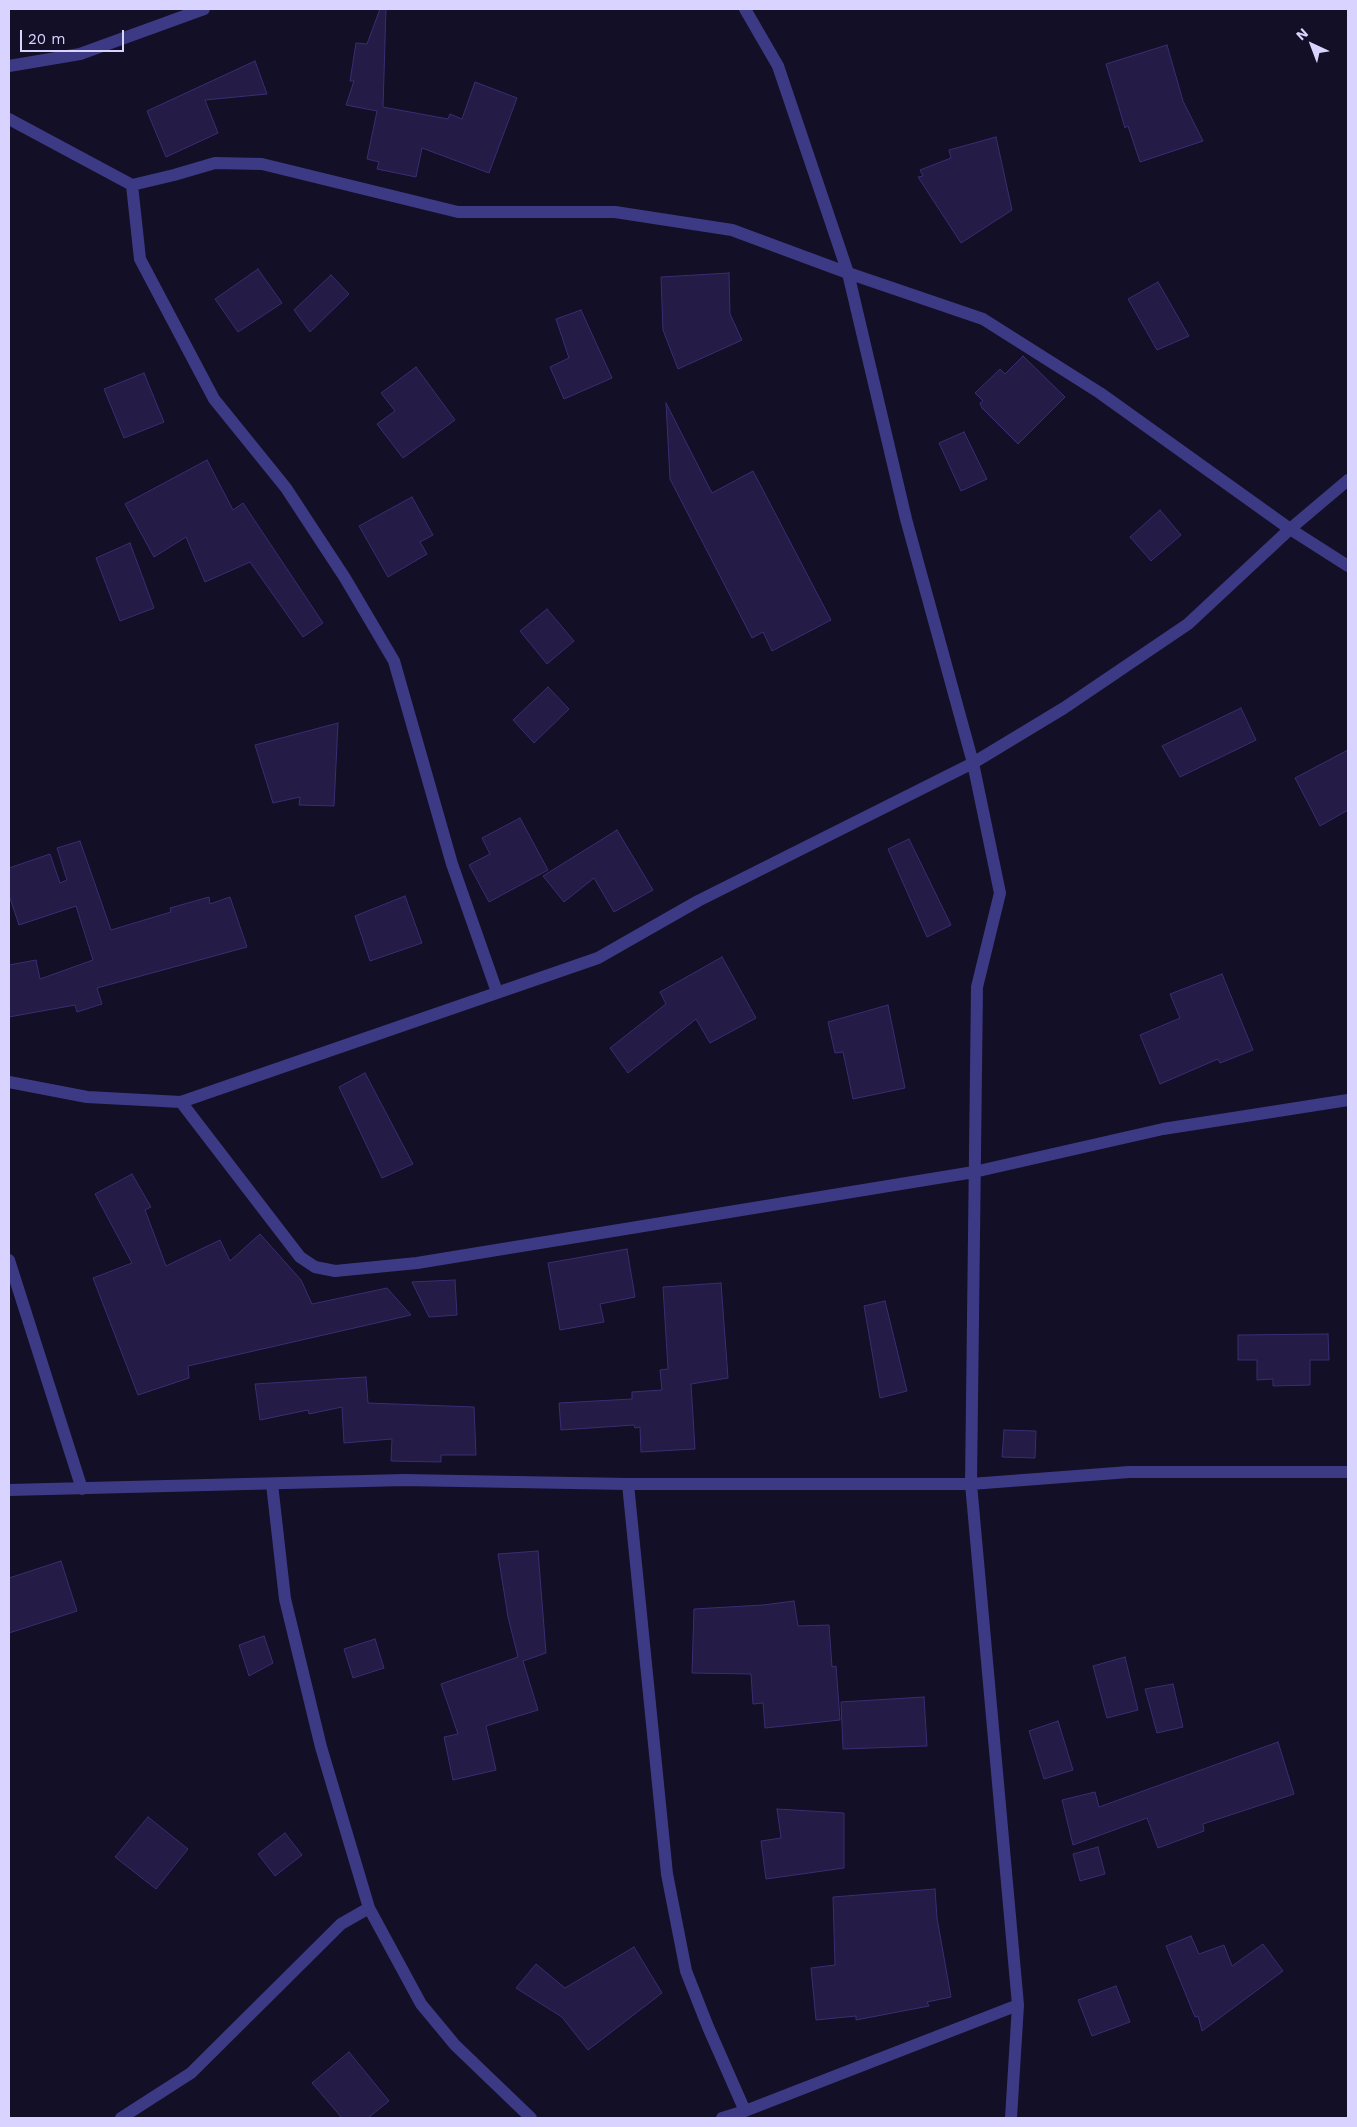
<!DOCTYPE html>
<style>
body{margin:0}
#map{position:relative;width:1357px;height:2127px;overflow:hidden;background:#130f26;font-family:"Work Sans",sans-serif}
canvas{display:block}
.frame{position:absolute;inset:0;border:10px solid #d9d4ff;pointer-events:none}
.north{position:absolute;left:1287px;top:20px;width:50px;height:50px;-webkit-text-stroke:4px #130f26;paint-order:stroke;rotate:317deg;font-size:14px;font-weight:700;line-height:20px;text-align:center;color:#d9d4ff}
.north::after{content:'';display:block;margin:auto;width:18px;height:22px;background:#d9d4ff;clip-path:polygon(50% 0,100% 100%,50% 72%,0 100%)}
.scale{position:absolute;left:20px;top:30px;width:104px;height:22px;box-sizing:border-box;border:2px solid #d9d4ff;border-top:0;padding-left:6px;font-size:15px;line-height:18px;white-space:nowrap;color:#d9d4ff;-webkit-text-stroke:4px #130f26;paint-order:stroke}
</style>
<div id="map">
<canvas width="1357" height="2127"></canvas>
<div class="frame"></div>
<div class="north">N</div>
<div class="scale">20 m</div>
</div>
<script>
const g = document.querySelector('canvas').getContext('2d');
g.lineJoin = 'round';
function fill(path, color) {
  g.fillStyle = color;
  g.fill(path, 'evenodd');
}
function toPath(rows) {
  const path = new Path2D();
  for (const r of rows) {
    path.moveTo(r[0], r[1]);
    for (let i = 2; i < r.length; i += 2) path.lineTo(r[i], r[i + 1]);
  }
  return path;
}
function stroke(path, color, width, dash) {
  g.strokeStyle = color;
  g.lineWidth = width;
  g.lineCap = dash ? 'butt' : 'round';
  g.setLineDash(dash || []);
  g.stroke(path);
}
const building = toPath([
 [380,9,386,9,383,107,448,119,450,114,462,119,475,82,517,98,489,173,422,148,416,177,377,169,379,162,367,159,377,111,346,105,354,81,350,81,356,43,367,44,380,9],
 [1167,45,1183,101,1203,141,1140,162,1128,126,1125,128,1106,64,1167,45],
 [255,61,267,94,205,100,218,133,166,157,147,111,255,61],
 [996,137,1012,210,961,243,918,177,923,176,920,170,951,158,949,150,996,137],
 [258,269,282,303,238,332,215,299,258,269],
 [729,273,730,314,742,340,678,369,663,330,661,277,729,273],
 [331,275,349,294,310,332,294,310,331,275],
 [1158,282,1189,336,1157,350,1128,299,1158,282],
 [581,310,612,378,564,399,550,367,569,358,556,319,581,310],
 [1023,356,1065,397,1018,444,982,408,980,403,983,401,975,393,1000,369,1005,374,1023,356],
 [416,367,455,420,403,458,377,424,395,411,381,393,416,367],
 [144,373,164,422,124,438,104,389,144,373],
 [666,403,712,493,753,471,831,620,772,651,763,632,752,638,670,479,666,403],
 [964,432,987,479,961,491,939,443,964,432],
 [207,460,233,510,243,503,323,623,303,637,250,562,205,582,186,537,154,557,125,504,207,460],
 [412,497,433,535,420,542,427,554,388,577,359,526,412,497],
 [1160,510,1181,535,1151,561,1130,537,1160,510],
 [130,543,154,608,120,621,96,558,130,543],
 [547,609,574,641,547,664,520,631,547,609],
 [548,687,569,709,534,743,513,720,548,687],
 [1241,708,1256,740,1180,777,1162,746,1241,708],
 [338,723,334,806,299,805,300,797,273,803,255,745,338,723],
 [1348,750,1348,810,1320,826,1295,778,1348,750],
 [520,818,548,870,489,902,469,865,490,854,482,838,520,818],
 [617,830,653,890,614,912,594,878,564,902,543,876,617,830],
 [909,839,951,925,927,937,888,849,909,839],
 [80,841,111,930,171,912,170,908,209,897,210,904,230,897,247,947,97,988,102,1004,77,1012,75,1005,9,1017,9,965,36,960,40,979,93,960,76,906,19,925,9,895,9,868,50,854,60,883,67,880,57,848,80,841],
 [405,896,422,943,370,961,355,916,405,896],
 [722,957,756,1018,710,1043,696,1019,628,1073,610,1048,666,1004,660,992,722,957],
 [1222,974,1253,1050,1220,1063,1218,1059,1160,1084,1140,1035,1180,1018,1170,994,1222,974],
 [888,1005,905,1088,853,1099,843,1052,835,1053,828,1022,888,1005],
 [365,1073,413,1164,382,1178,339,1087,365,1073],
 [132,1174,151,1207,145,1210,166,1266,220,1240,230,1261,260,1234,301,1280,312,1304,387,1288,411,1315,188,1366,189,1378,138,1395,93,1278,132,1263,95,1194,132,1174],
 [627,1249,635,1297,600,1304,604,1322,560,1330,548,1263,627,1249],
 [455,1280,457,1315,429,1317,412,1282,455,1280],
 [721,1283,728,1378,691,1384,695,1449,641,1452,640,1427,635,1428,634,1425,561,1430,559,1403,632,1399,632,1392,662,1390,660,1370,668,1369,663,1287,721,1283],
 [885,1301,907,1391,880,1398,864,1306,885,1301],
 [1328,1334,1329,1360,1310,1360,1310,1385,1273,1386,1273,1379,1257,1380,1257,1360,1238,1360,1238,1335,1328,1334],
 [366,1377,368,1403,474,1407,476,1455,441,1455,441,1462,391,1461,392,1439,344,1443,342,1407,309,1414,308,1410,260,1420,255,1384,366,1377],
 [1004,1430,1036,1431,1035,1458,1002,1457,1004,1430],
 [538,1551,546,1653,523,1661,538,1710,486,1726,496,1770,453,1780,444,1737,458,1734,441,1684,518,1657,508,1617,498,1554,538,1551],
 [61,1561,77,1611,9,1633,9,1578,61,1561],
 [794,1601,798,1626,829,1625,832,1667,836,1666,840,1720,765,1728,763,1703,753,1704,751,1674,692,1673,694,1609,763,1605,794,1601],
 [264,1636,273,1663,249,1676,239,1645,264,1636],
 [375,1639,384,1668,353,1678,344,1649,375,1639],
 [1125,1657,1138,1710,1107,1718,1093,1666,1125,1657],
 [1173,1684,1183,1727,1157,1733,1145,1689,1173,1684],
 [924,1697,927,1746,843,1749,841,1702,924,1697],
 [1058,1721,1073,1770,1044,1779,1029,1731,1058,1721],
 [1278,1742,1294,1794,1203,1824,1204,1831,1158,1848,1147,1818,1073,1845,1062,1800,1095,1792,1099,1807,1278,1742],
 [777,1809,844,1813,844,1868,766,1879,761,1841,781,1838,777,1809],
 [148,1817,188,1849,156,1889,115,1857,148,1817],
 [285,1833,302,1855,275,1876,258,1854,285,1833],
 [1098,1847,1105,1874,1080,1881,1073,1854,1098,1847],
 [935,1889,937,1918,951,1997,927,2002,929,2006,856,2020,856,2016,816,2020,811,1968,835,1965,833,1897,935,1889],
 [1191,1936,1199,1954,1224,1945,1232,1966,1263,1944,1283,1971,1202,2031,1198,2016,1195,2017,1166,1946,1191,1936],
 [634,1947,662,1993,588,2050,562,2017,516,1988,536,1964,565,1988,634,1947],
 [1116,1986,1130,2022,1092,2036,1078,2000,1116,1986],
 [349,2052,389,2101,368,2118,342,2118,312,2083,349,2052]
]);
fill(building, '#241b47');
stroke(building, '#3b2d73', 1);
stroke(toPath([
 [745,9,778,66,848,273,906,519,973,763,1000,893,977,987,971,1484,1018,2005,1011,2118],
 [9,66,80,54,204,9],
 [9,119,132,185,140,259,214,399,286,488,345,578,394,661,452,864,497,992],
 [132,185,174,175,215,163,262,164,458,212,615,212,732,230,848,273,983,319,1100,393,1290,529,1348,566],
 [9,1082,87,1097,181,1102,598,958,698,901,973,763,1064,708,1188,624,1290,529,1348,480],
 [181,1102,300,1257,315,1267,335,1271,417,1263,974,1172,1163,1129,1348,1100],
 [9,1260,82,1489],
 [272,1484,285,1599,321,1747,369,1908],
 [628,1484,667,1874,686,1971,708,2027,745,2111],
 [9,1490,404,1480,628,1484,971,1484,1129,1472,1348,1472],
 [121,2118,191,2073,341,1924,369,1908,421,2004,455,2045,531,2118],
 [722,2118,745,2111,1018,2005]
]), '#3d3a85', 12);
</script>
